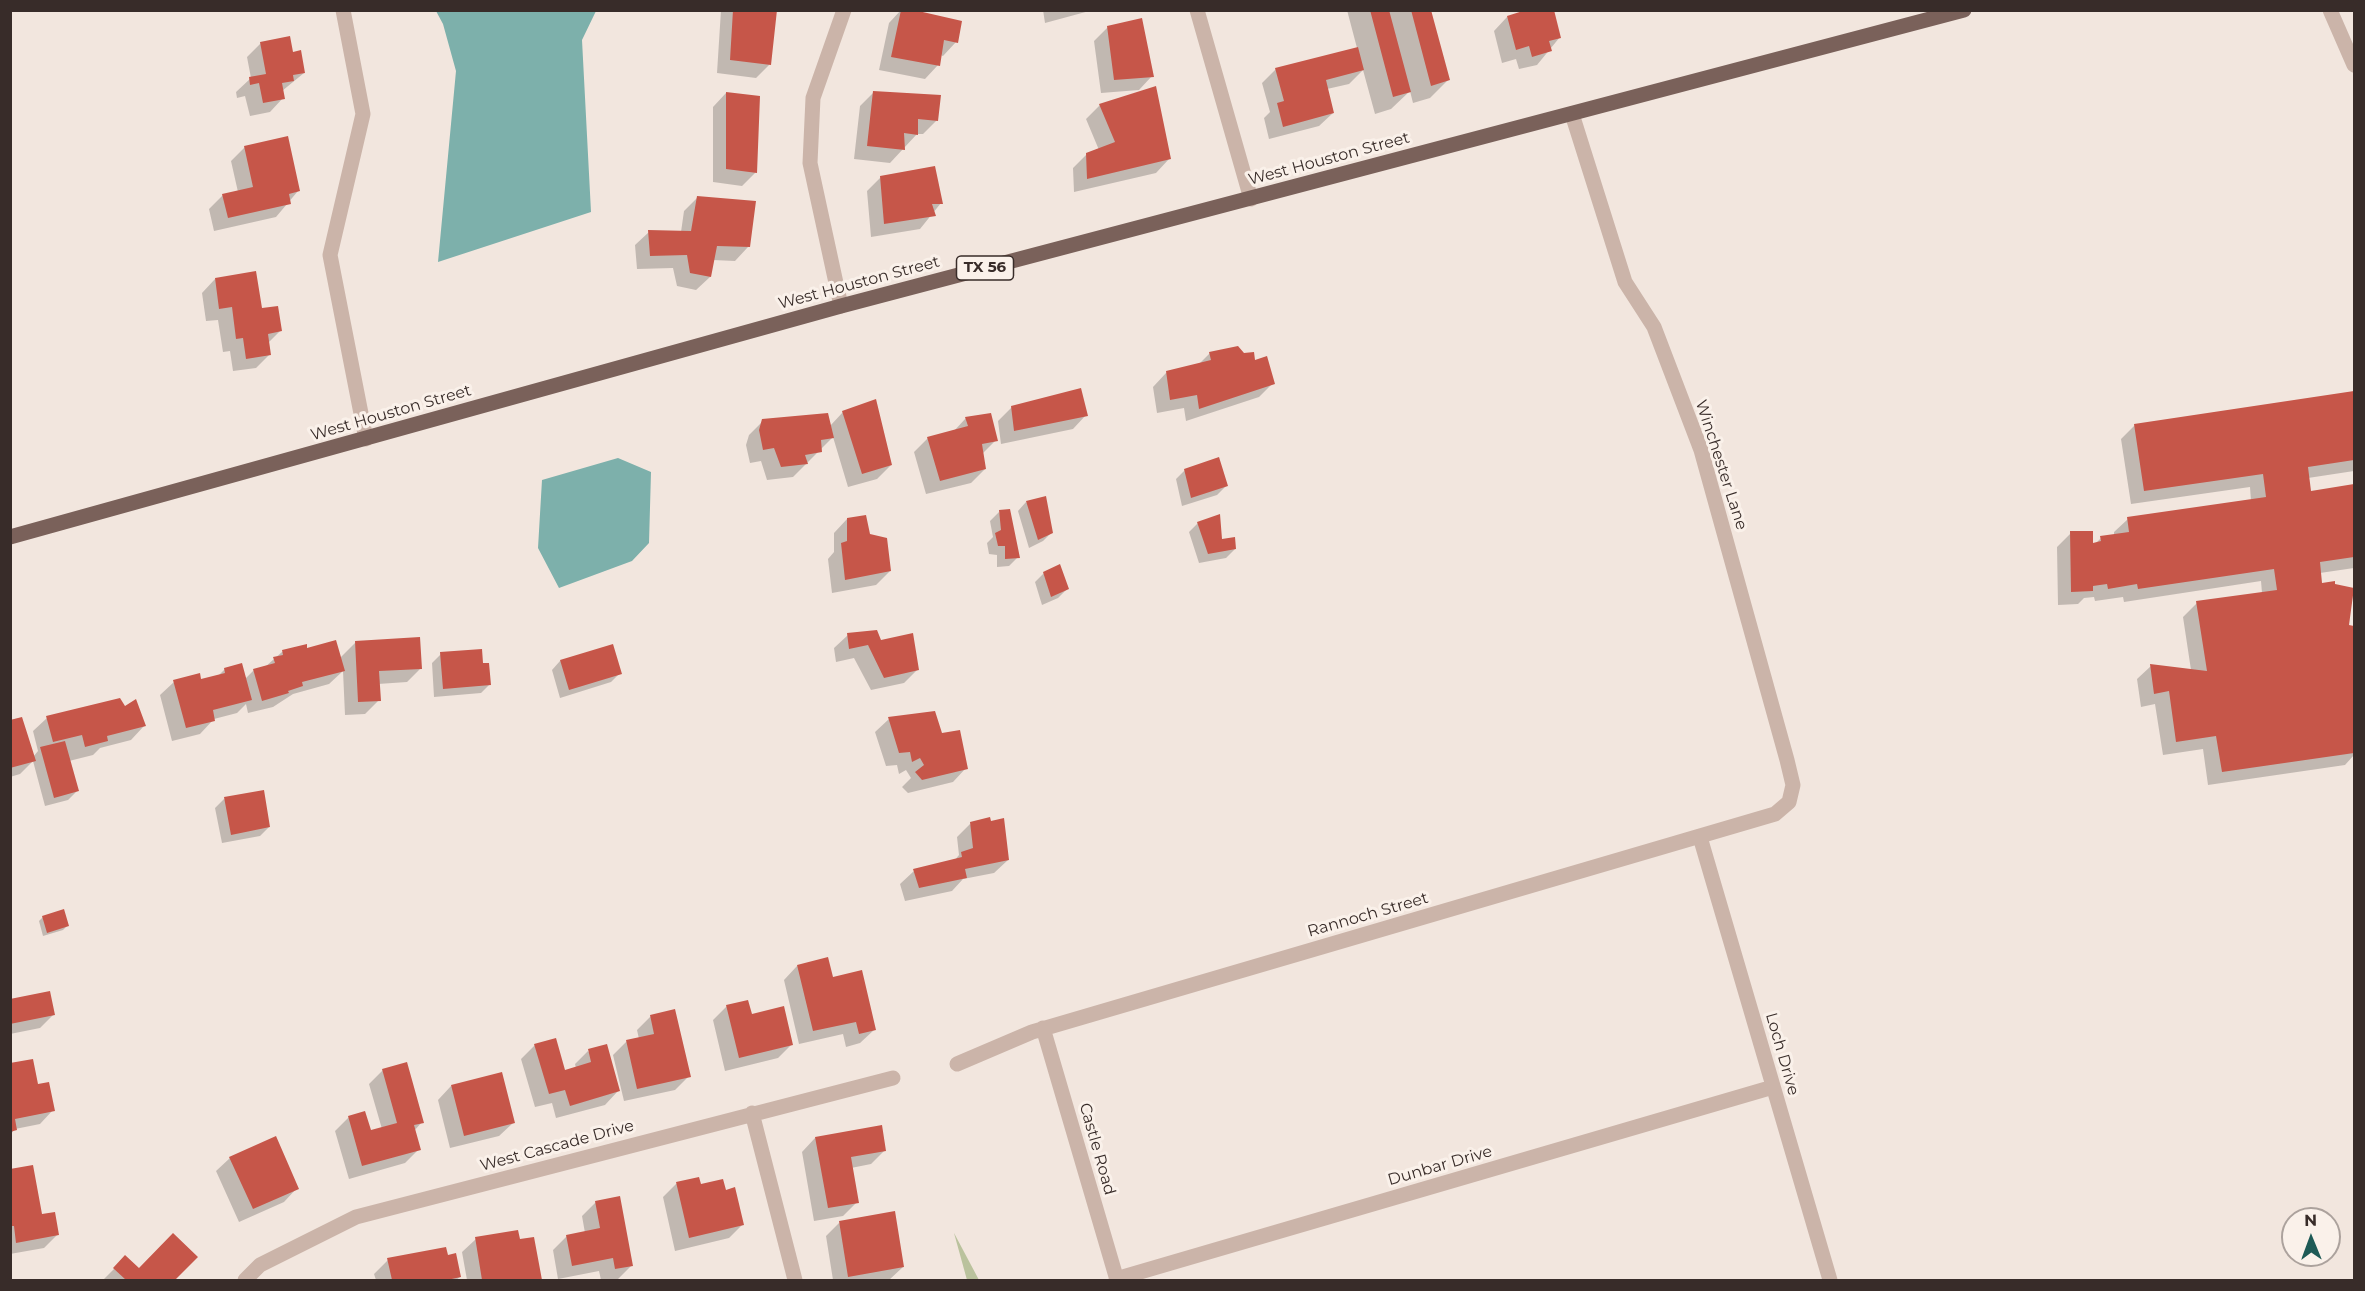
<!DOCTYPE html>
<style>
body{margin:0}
#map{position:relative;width:2365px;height:1291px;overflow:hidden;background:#f2e6de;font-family:Montserrat,sans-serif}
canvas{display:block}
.frame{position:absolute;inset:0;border:12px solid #382c29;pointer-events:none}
.north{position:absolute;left:2281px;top:1207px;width:60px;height:60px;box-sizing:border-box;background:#faf1ea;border:2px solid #aca29d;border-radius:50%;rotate:359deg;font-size:16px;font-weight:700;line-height:24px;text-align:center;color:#382c29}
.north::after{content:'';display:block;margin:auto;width:21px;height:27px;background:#1e5a56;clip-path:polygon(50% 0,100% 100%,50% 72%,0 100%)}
</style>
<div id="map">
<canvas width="2365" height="1291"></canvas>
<div class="frame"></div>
<div class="north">N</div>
</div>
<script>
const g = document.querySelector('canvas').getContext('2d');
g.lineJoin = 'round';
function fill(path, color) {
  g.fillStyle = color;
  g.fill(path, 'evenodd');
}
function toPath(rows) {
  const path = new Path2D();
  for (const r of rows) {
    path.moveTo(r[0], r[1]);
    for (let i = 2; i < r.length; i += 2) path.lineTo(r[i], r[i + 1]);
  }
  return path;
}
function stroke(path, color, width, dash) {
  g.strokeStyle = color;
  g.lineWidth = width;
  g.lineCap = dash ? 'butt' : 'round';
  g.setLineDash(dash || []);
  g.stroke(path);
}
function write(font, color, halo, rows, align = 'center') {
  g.font = font + ' Montserrat,sans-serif';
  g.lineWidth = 6;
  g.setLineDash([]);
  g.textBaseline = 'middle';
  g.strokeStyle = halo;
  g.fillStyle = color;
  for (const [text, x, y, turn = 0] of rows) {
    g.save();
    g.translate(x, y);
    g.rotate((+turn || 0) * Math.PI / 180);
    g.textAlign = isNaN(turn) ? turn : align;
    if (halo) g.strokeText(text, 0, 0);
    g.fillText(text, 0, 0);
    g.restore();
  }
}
fill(toPath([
 [954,1233,979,1280,967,1280]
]), '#bac29d');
fill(toPath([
 [436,11,596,11,582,40,591,212,438,262,456,71,443,24],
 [618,458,651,472,649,543,632,561,559,588,538,548,542,480]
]), '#7db0ab');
fill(toPath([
 [721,10,776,10,770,64,756,78,717,73],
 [901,10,956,42,943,56,940,55,938,65,925,79,879,70,889,23],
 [1043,10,1093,10,1045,23],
 [1347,10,1429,10,1448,80,1430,98,1413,103,1410,91,1391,109,1375,114,1363,70,1349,84,1327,89,1333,113,1319,126,1269,139,1264,118,1270,112,1262,83,1276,69,1357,48],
 [1507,17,1560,37,1537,65,1519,69,1516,59,1502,63,1494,31],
 [1108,27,1152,76,1139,90,1101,93,1094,41],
 [261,43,291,54,304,73,282,91,283,98,270,112,250,116,245,96,237,98,236,92,251,78,247,57],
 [874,92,937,120,923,134,917,134,890,163,854,159,860,106],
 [726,93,756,172,742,186,713,182,713,107],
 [1100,105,1169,159,1156,173,1074,192,1073,168,1087,154,1099,150,1086,119],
 [245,147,298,191,276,217,214,231,209,209,223,195,238,192,231,161],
 [881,177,941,203,920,229,871,237,867,191],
 [698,197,748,247,735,261,713,260,710,277,696,290,677,286,673,268,637,269,635,245,649,232,681,232,684,211],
 [215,279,261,310,280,331,268,343,270,354,256,368,233,371,230,351,223,352,218,320,206,321,202,293],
 [1210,353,1254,362,1273,383,1259,397,1186,421,1184,408,1157,413,1153,387,1166,373,1198,365],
 [2354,393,2354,471,2308,478,2310,492,2354,486,2354,568,2320,573,2321,585,2354,589,2347,626,2354,628,2354,755,2345,765,2208,785,2203,749,2163,755,2155,704,2141,707,2137,679,2151,666,2191,670,2183,617,2197,603,2262,593,2261,581,2124,602,2123,597,2095,601,2094,597,2084,598,2078,604,2058,605,2057,547,2071,533,2095,544,2101,538,2114,536,2114,532,2128,519,2251,501,2250,487,2131,504,2121,439,2135,425],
 [1012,407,1086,415,1073,429,1001,444,998,421],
 [843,412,891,465,877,479,848,487,833,437,793,477,767,480,761,461,750,463,746,445,749,435,763,421,830,426],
 [966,418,996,440,982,454,985,469,971,483,926,494,914,452,928,438,953,432],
 [1185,470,1226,486,1217,495,1182,506,1176,479],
 [1026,502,1052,532,1043,541,1029,548,1018,511],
 [999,512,1018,557,1009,566,997,567,997,555,989,554,987,543,993,537,990,521],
 [847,519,869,535,890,571,876,585,832,593,828,559,834,552,834,533],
 [1198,523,1221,541,1235,549,1226,558,1199,563,1189,532],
 [1044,573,1067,589,1058,598,1042,605,1035,582],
 [848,635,880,642,918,669,904,683,871,690,854,658,836,662,834,648],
 [356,642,420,669,407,682,378,684,379,700,365,714,345,715,343,671,329,684,293,694,273,707,248,713,246,704,237,713,214,719,200,734,172,741,160,695,174,682,200,681,217,677,225,669,245,679,254,670,265,667,282,652,306,650,340,658],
 [441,654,481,665,490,684,481,693,434,697,432,663],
 [560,661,620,673,611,682,560,698,552,670],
 [124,708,144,726,131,740,100,748,93,755,69,761,77,791,68,800,45,806,33,761,20,774,10,777,10,722,33,757,38,751,33,731,47,718],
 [889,719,941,735,966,768,953,782,908,793,902,787,911,778,906,770,899,774,897,765,886,766,875,732],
 [224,799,269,827,260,836,222,843,215,808],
 [970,824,1008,860,994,873,963,879,952,891,905,901,900,884,914,871,954,861,959,855,957,837],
 [43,917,67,926,63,930,43,936,39,921],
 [797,966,831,979,874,1030,860,1043,846,1047,843,1034,799,1044,784,980],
 [10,1001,54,1014,40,1028,10,1034],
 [727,1006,751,1016,792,1044,778,1058,725,1071,713,1020],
 [651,1016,689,1076,675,1090,624,1101,613,1055,627,1041,639,1039,637,1030],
 [535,1045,564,1072,576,1068,575,1064,588,1051,618,1091,605,1105,556,1118,552,1103,535,1107,521,1059],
 [10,1065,37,1086,53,1110,40,1124,15,1129,10,1135],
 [383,1070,422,1122,414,1131,419,1149,405,1163,349,1179,335,1131,349,1117,369,1132,382,1129,369,1084],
 [451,1086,513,1123,499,1136,450,1148,438,1100],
 [815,1138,885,1150,871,1164,851,1168,857,1202,843,1216,814,1221,802,1152],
 [230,1158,297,1188,284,1202,239,1222,216,1171],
 [10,1170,41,1216,57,1235,44,1248,10,1254],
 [698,1178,700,1186,725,1192,743,1224,729,1238,675,1251,663,1197,676,1184],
 [596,1202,632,1265,618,1279,601,1280,599,1271,558,1279,553,1250,567,1236,585,1233,582,1216],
 [839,1223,903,1267,889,1280,833,1280,826,1236],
 [476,1239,519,1241,533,1239,540,1280,467,1280,462,1252],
 [196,1257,173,1280,103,1280,125,1258,138,1270],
 [446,1257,460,1277,456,1280,376,1280,374,1274,388,1260]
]), '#0003');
fill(toPath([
 [733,10,777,10,771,65,730,60],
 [901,10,914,10,962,21,958,43,944,40,940,66,891,57],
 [1370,10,1389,10,1411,92,1393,97],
 [1411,10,1431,10,1450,80,1431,86],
 [1526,10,1554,10,1561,38,1549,41,1552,51,1532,57,1529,46,1516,50,1507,16],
 [1142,18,1154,77,1114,80,1107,26],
 [290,36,293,52,301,50,305,73,293,75,294,81,282,83,285,99,263,103,259,83,250,85,249,77,266,74,260,42],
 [1358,47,1364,70,1326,80,1334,113,1283,127,1277,103,1284,101,1275,68],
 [1156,86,1171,159,1087,179,1086,153,1115,142,1099,104],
 [873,91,941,95,938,121,918,119,918,135,904,133,905,150,867,146],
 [726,92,760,96,757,173,726,169],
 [288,136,300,191,289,194,291,204,228,218,222,194,253,187,244,146],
 [935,166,943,204,932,204,936,216,884,224,880,176],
 [697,196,756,201,750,247,717,246,711,277,690,273,687,255,650,256,648,230,691,231],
 [256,271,262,308,278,306,282,331,268,334,271,355,246,359,243,338,236,339,232,307,219,309,215,278],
 [1238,346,1244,353,1254,352,1255,360,1267,356,1275,384,1199,409,1197,395,1170,400,1166,371,1211,360,1209,352],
 [1081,388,1088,416,1014,431,1011,406],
 [2354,391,2354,460,2308,467,2311,491,2354,484,2354,557,2320,562,2322,583,2335,581,2335,584,2354,588,2349,625,2354,626,2354,753,2222,772,2216,736,2176,742,2169,691,2154,694,2150,664,2207,671,2196,601,2277,590,2274,569,2138,589,2137,584,2108,589,2107,584,2093,586,2093,591,2071,592,2070,531,2093,531,2093,543,2101,541,2100,536,2129,532,2127,517,2266,497,2263,474,2144,491,2134,424],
 [876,399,892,465,862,474,842,411],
 [828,413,834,438,821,440,822,452,805,455,808,464,781,467,774,448,763,450,759,430,762,419],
 [991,413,998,441,982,444,986,469,940,481,927,437,968,426,965,417],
 [1219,457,1228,486,1191,498,1184,469],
 [1046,496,1053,533,1038,540,1026,501],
 [1010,509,1020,558,1005,559,1005,546,998,546,995,533,1001,530,999,510],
 [1220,514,1222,539,1235,537,1236,549,1208,554,1197,522],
 [866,515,870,534,887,538,891,571,845,580,841,543,847,541,847,518],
 [1060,564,1069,589,1051,597,1043,572],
 [877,630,881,640,913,633,919,670,884,678,868,645,849,649,847,633],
 [420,637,422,669,379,671,381,701,358,702,355,641],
 [336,640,345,671,302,682,303,686,288,691,289,693,262,701,253,669,275,663,273,657,283,655,282,650,307,644,307,648],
 [613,644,622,674,569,690,560,660],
 [482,649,483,663,489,663,491,685,443,689,440,652],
 [242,663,252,700,213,710,215,721,186,728,173,680,200,673,201,679,225,673,224,668],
 [120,698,125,706,136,699,146,726,107,736,108,741,85,747,82,735,53,742,46,716],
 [935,711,942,733,960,730,968,769,922,780,915,772,924,765,920,758,912,762,910,752,899,753,888,717],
 [22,717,36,761,10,768,10,720],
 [65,741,79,791,54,798,40,747],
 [264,790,270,827,231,835,224,797],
 [990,817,991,821,1004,818,1009,860,965,869,967,878,919,888,913,869,962,857,961,852,973,848,970,822],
 [64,909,69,926,47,933,42,916],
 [828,957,833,977,862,970,876,1030,859,1034,856,1022,813,1031,797,965],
 [50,991,55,1015,10,1024,10,999],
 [748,1000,752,1014,784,1006,793,1045,739,1058,726,1005],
 [675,1009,691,1077,637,1089,626,1040,654,1034,650,1015],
 [556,1038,565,1070,591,1062,588,1049,607,1044,620,1091,570,1106,565,1090,549,1094,534,1044],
 [33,1059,38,1084,49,1082,55,1111,15,1119,17,1130,10,1132,10,1063],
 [407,1062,424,1123,414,1125,421,1150,362,1166,348,1116,365,1111,371,1130,397,1123,382,1069],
 [502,1072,515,1123,464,1136,451,1085],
 [882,1125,886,1151,851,1157,859,1203,828,1208,815,1137],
 [276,1136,299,1189,253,1209,229,1157],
 [33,1165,42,1214,55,1212,59,1235,16,1243,14,1226,10,1226,10,1169],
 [699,1177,701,1184,723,1179,726,1190,735,1187,744,1225,689,1238,676,1182],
 [620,1196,633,1266,615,1269,613,1258,572,1266,566,1235,600,1228,595,1201],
 [895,1211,904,1267,848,1277,839,1221],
 [518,1230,520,1239,534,1237,542,1280,482,1280,475,1237],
 [173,1233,198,1257,175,1280,126,1280,113,1268,125,1255,139,1268],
 [446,1247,448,1255,456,1253,461,1277,447,1280,392,1280,387,1258]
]), '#c65649');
stroke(toPath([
 [343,10,363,114,330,255,366,439],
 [1197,10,1251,199],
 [2330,10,2354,65],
 [841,306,810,163,813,98,844,10],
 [1700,837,1830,1280],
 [1043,1028,1117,1280],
 [957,1064,1032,1032,1775,814,1789,802,1793,785,1787,760,1701,450,1654,327,1625,282,1572,114],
 [752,1113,795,1280],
 [1116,1279,1773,1087],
 [245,1280,260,1265,356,1217,893,1078]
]), '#cbb4a9', 15);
stroke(toPath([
 [10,537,841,306,1964,10]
]), '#7a615a', 15);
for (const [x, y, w] of [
 [985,268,57]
]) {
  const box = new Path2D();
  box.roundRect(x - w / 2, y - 12, w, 24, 4.5);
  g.fillStyle = '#faf1ea';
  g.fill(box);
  stroke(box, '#382c29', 1.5);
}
write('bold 15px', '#382c29', null, [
 ["TX 56",985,268]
]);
write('16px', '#382c29', '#faf1ea', [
 ["West Houston Street",1329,159,-15],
 ["West Houston Street",859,283,-15],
 ["West Houston Street",391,413,-16],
 ["Winchester Lane",1721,465,72],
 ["Rannoch Street",1368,915,-16],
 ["Loch Drive",1782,1054,74],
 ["West Cascade Drive",557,1146,-15],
 ["Castle Road",1097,1149,74],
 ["Dunbar Drive",1440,1166,-16]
]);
</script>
